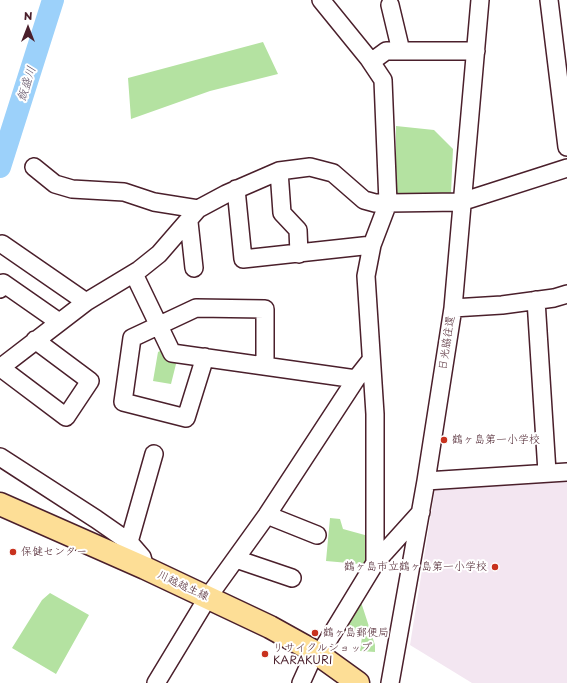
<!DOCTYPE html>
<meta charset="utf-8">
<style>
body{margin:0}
#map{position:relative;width:567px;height:683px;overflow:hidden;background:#fff;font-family:"Playpen Sans",sans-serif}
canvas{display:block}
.north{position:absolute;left:8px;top:8px;width:40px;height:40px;-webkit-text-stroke:3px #fff;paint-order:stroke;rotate:0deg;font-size:11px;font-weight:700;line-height:16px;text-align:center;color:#4a1f2b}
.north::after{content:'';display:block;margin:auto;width:14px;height:18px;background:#4a1f2b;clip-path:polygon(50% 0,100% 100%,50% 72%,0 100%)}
</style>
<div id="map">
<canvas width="567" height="683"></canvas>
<div class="north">N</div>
</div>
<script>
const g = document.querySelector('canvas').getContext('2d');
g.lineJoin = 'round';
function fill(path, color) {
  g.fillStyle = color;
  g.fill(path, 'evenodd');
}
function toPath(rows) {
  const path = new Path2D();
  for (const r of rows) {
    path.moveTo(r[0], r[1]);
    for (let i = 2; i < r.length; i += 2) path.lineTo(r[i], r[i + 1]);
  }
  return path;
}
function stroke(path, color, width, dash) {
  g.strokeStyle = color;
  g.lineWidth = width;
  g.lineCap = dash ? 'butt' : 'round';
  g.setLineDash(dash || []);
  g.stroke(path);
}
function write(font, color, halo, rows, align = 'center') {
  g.font = font + ' "Playpen Sans","Klee One",sans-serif';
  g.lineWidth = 4;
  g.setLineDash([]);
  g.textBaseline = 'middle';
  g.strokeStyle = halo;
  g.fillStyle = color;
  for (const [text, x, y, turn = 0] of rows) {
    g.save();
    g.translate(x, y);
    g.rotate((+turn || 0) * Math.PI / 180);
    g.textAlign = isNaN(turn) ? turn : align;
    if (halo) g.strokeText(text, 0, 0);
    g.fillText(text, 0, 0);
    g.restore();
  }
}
fill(toPath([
 [567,478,567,683,472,683,410,645,435,489]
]), '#f3e6f1');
fill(toPath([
 [263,42,278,74,210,91,131,119,128,78],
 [396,126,434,130,453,149,451,193,396,197],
 [164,349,177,360,171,384,153,381,158,352],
 [330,518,340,519,343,529,372,537,371,565,326,561],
 [50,593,89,615,56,674,12,648,42,600],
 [361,602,375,645,375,652,360,651,362,637,340,629]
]), '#b4e2a1');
stroke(toPath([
 [0,167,53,0]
]), '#9cd1fa', 22);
const minor = toPath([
 [321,0,369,59,383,80,388,203,461,202,567,168],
 [549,0,567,147],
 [390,5,401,51],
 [371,62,386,51,476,51],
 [34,167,55,184,72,189,124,192,154,202,198,209],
 [279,171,282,213,298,230,299,254],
 [236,189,243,259,372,245],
 [189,222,194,268],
 [2,244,86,302],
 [134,274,172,353,356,379],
 [0,289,3,283,59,322],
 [536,300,547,472],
 [453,308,502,305,554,298,567,294],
 [205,357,186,418,123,402,132,338,196,308,265,309,265,365],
 [0,368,86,302,139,270,159,254,198,209,226,194,279,171,310,167,333,173,364,200,375,203,388,203,372,245,366,276,375,414,375,563],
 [1,368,66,417,90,381,35,340],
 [0,457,96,519,129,542,142,557,145,568],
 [426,481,567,472],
 [267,515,317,535],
 [129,542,154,454],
 [236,559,292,578],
 [319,655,375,563,421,512],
 [156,683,208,597,267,515,356,379,371,360],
 [301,683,315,652],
 [390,683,426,481,453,308,480,0]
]);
const major = toPath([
 [0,504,145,568,270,627,315,652,358,683]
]);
stroke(minor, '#4a1f2b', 20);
stroke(major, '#4a1f2b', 25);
stroke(minor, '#fff', 17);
stroke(major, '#fdde96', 22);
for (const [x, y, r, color] of [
 [444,440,4,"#c8321e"],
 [13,552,4,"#c8321e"],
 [495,567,4,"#c8321e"],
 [315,633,4,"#c8321e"],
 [265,654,4,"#c8321e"]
]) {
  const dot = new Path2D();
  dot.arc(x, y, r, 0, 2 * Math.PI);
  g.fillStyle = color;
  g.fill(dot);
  stroke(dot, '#fff', 1.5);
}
write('11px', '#4a1f2b', '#fff', [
 ["日光脇往還",447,343,-81],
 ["川越越生線",183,586,25]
]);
write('11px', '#4a1f2b', '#fff', [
 ["鶴ヶ島第一小学校",452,440],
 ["保健センター",21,552],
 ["鶴ヶ島市立鶴ヶ島第一小学校",487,567,"right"],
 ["鶴ヶ島郵便局",323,633],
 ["リサイクルショップ",273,648],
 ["KARAKURI",273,661]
], 'left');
write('italic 12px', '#635469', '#fff', [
 ["飯盛川",27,84,-72]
]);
</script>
